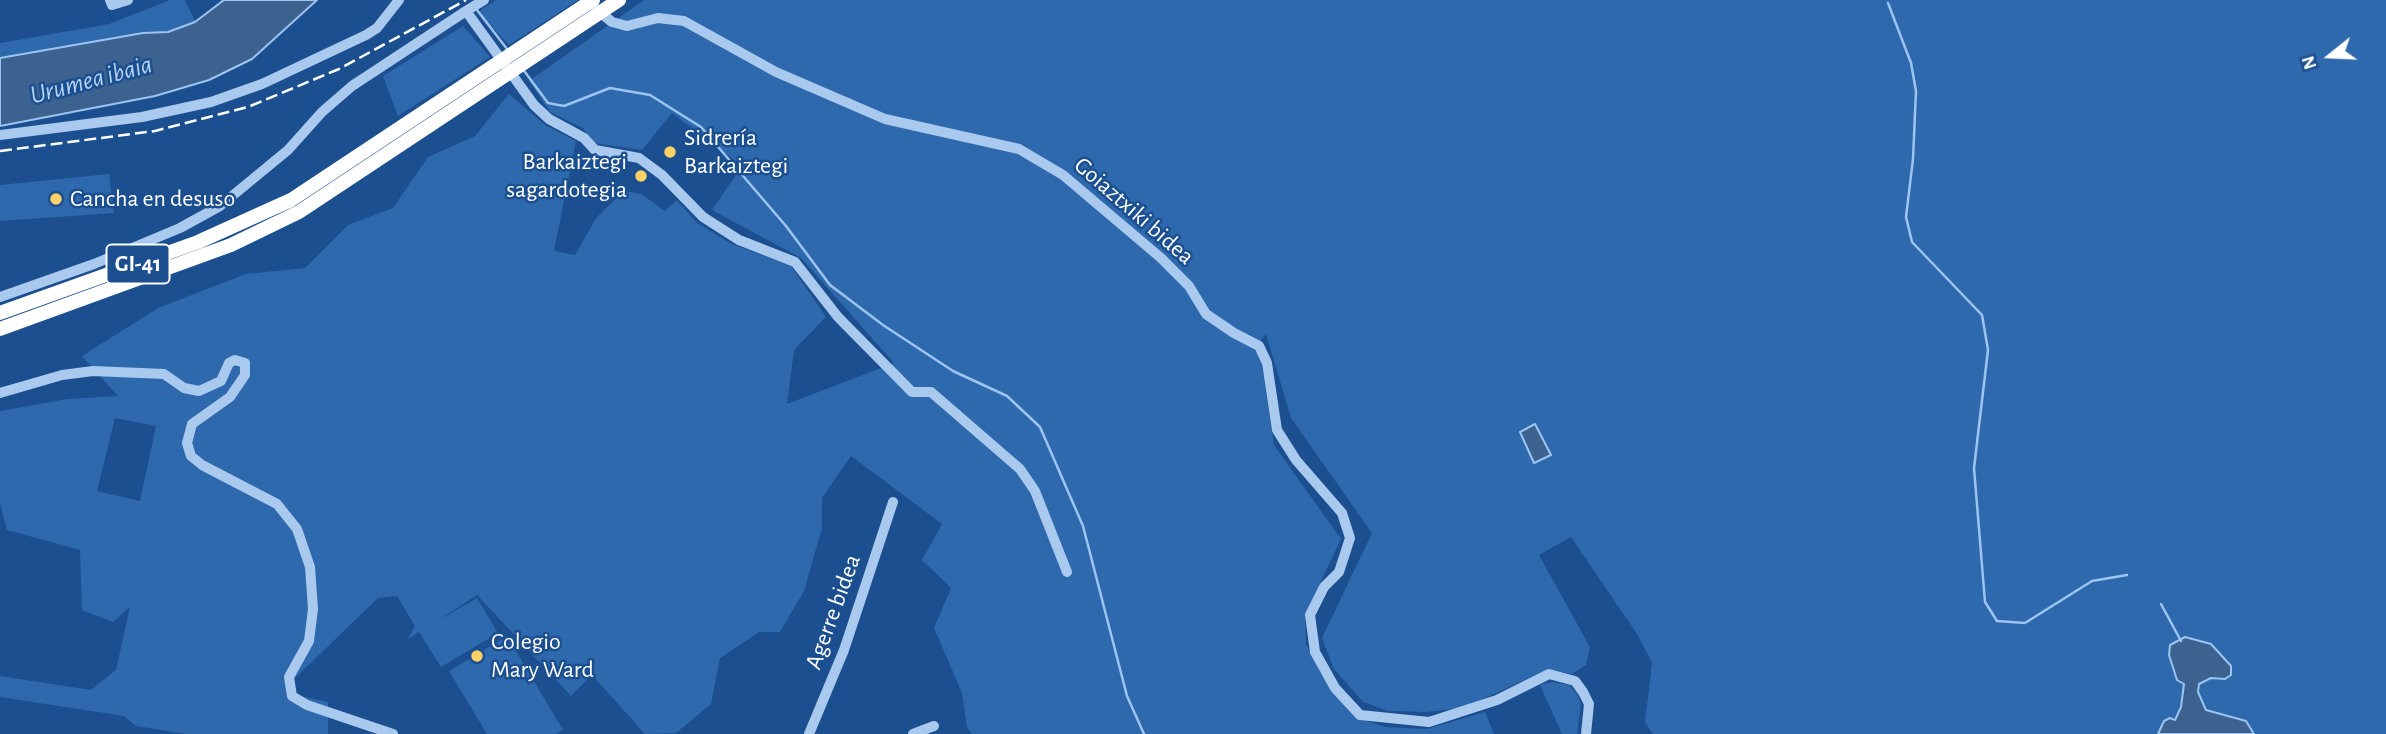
<!DOCTYPE html>
<meta charset="utf-8">
<style>
body{margin:0}
#map{position:relative;width:2386px;height:734px;overflow:hidden;background:#1b4f8f;font-family:"Alegreya Sans",sans-serif}
canvas{display:block}
.north{position:absolute;left:2295px;top:21px;width:70px;height:70px;-webkit-text-stroke:5px #1b4f8f;paint-order:stroke;rotate:252deg;font-size:19px;font-weight:700;line-height:28px;text-align:center;color:#fff}
.north::after{content:'';display:block;margin:auto;width:24px;height:32px;background:#fff;clip-path:polygon(50% 0,100% 100%,50% 72%,0 100%)}
</style>
<div id="map">
<canvas width="2386" height="734"></canvas>
<div class="north">N</div>
</div>
<script>
const g = document.querySelector('canvas').getContext('2d');
g.lineJoin = 'round';
function fill(path, color) {
  g.fillStyle = color;
  g.fill(path, 'evenodd');
}
function toPath(rows) {
  const path = new Path2D();
  for (const r of rows) {
    path.moveTo(r[0], r[1]);
    for (let i = 2; i < r.length; i += 2) path.lineTo(r[i], r[i + 1]);
  }
  return path;
}
function stroke(path, color, width, dash) {
  g.strokeStyle = color;
  g.lineWidth = width;
  g.lineCap = dash ? 'butt' : 'round';
  g.setLineDash(dash || []);
  g.stroke(path);
}
function write(font, color, halo, rows, align = 'center') {
  g.font = font + ' "Alegreya Sans",sans-serif';
  g.lineWidth = 5;
  g.setLineDash([]);
  g.textBaseline = 'middle';
  g.strokeStyle = halo;
  g.fillStyle = color;
  for (const [text, x, y, turn = 0] of rows) {
    g.save();
    g.translate(x, y);
    g.rotate((+turn || 0) * Math.PI / 180);
    g.textAlign = isNaN(turn) ? turn : align;
    if (halo) g.strokeText(text, 0, 0);
    g.fillText(text, 0, 0);
    g.restore();
  }
}
fill(toPath([
 [170,0,185,0,195,22,168,32,143,33,0,58,0,43,109,24],
 [496,0,578,0,509,45,478,12],
 [644,0,2386,0,2386,734,1653,734,1645,722,1652,663,1637,634,1571,537,1539,555,1590,647,1586,665,1572,674,1549,669,1463,708,1426,712,1388,711,1363,702,1334,669,1322,638,1372,533,1291,418,1266,334,1254,349,1261,361,1274,445,1341,539,1305,615,1306,644,1320,672,1355,717,1385,727,1427,729,1485,712,1494,734,972,734,967,727,962,693,934,628,951,588,922,560,942,524,851,456,822,498,822,528,804,591,780,632,759,632,720,658,711,704,676,733,645,734,592,675,571,696,477,595,437,621,477,598,498,633,441,667,419,632,408,639,415,626,397,596,378,598,291,682,296,695,328,702,328,734,186,734,136,726,124,716,0,697,0,676,91,690,116,670,130,607,113,622,82,610,80,550,7,530,0,503,0,411,67,399,118,396,82,356,158,308,246,274,305,268,348,225,393,208,428,157,475,136,509,94,545,125,576,141,554,251,575,255,596,218,624,191,641,194,665,211,677,200,697,223,732,244,791,266,826,317,794,350,787,404,894,363,801,258,712,210,742,166,672,113,642,150,594,143,583,128,550,112,529,81],
 [115,418,156,426,140,501,97,491],
 [463,26,490,57,398,116,383,76],
 [109,174,114,213,0,221,0,185],
 [507,636,563,730,556,734,487,734,449,671],
 [1552,682,1569,685,1577,694,1581,704,1577,734,1562,734,1540,685]
]), '#2e69ad');
const water = toPath([
 [224,0,317,0,252,59,209,80,155,96,0,126,0,58,143,33,168,32,195,22,224,0],
 [1535,424,1551,455,1534,463,1520,432,1535,424],
 [2185,637,2211,644,2231,666,2231,675,2225,679,2211,678,2199,684,2198,692,2206,710,2246,721,2254,734,2158,734,2164,721,2170,718,2175,720,2181,707,2184,684,2177,680,2169,655,2170,645,2185,637]
]);
fill(water, '#3c6290');
stroke(water, '#9cc4f0', 2);
stroke(toPath([
 [1888,3,1911,63,1916,91,1913,159,1906,217,1912,242,1982,315,1988,350,1974,468,1985,602,1997,621,2025,623,2092,581,2127,575],
 [477,10,507,49],
 [522,68,548,103,564,106,610,88,650,95,701,127,786,226,830,285,883,325,953,371,1007,396,1040,427,1083,526,1127,696,1144,734],
 [2161,604,2181,641]
]), '#9cc4f0', 2.5);
stroke(toPath([
 [110,0,112,5,128,0],
 [596,9,612,22,627,26,658,18,684,21,776,72,885,119,1019,149,1063,175,1161,258,1189,286,1206,314,1234,333,1259,346,1267,363,1277,430,1296,460,1342,513,1350,538,1339,572,1324,587,1310,615,1315,652,1335,688,1360,715,1429,722,1497,700,1549,674,1575,681,1583,692,1589,704,1586,734],
 [466,11,484,0],
 [0,135,142,117,211,102,262,84,366,35,377,28,399,0],
 [0,297,94,264,180,228,220,206,288,150,322,112,352,86,466,11,534,105,549,119,584,138,595,150,639,158,662,175,703,217,739,240,795,262,838,317,912,392,931,392,1020,469,1035,491,1067,572],
 [0,393,62,375,93,371,164,374,184,388,199,391,221,381,229,363,235,360,245,363,245,375,230,397,192,424,187,443,191,456,202,465,277,504,297,529,310,567,313,609,309,641,289,677,292,696,307,705,393,734],
 [809,734,844,650,893,502],
 [913,734,934,726]
]), '#a9c9ee', 10);
stroke(toPath([
 [0,313,198,242,291,200,593,0],
 [0,329,231,245,299,212,619,0]
]), '#fff', 14);
stroke(toPath([
 [0,151,155,131,248,107,339,69,466,0]
]), '#fff', 2.5, [12, 5]);
for (const [x, y, r, color] of [
 [670,152,7,"#ffd166"],
 [641,176,7,"#ffd166"],
 [56,199,7,"#ffd166"],
 [477,656,7,"#ffd166"]
]) {
  const dot = new Path2D();
  dot.arc(x, y, r, 0, 2 * Math.PI);
  g.fillStyle = color;
  g.fill(dot);
  stroke(dot, '#1b4f8f', 2.5);
}
for (const [x, y, w] of [
 [138,264,63]
]) {
  const box = new Path2D();
  box.roundRect(x - w / 2, y - 19.5, w, 39, 5);
  g.fillStyle = '#1b4f8f';
  g.fill(box);
  stroke(box, '#fff', 2);
}
write('bold 23px', '#fff', null, [
 ["GI-41",138,264]
]);
write('24px', '#fff', '#1b4f8f', [
 ["Sidrería",684,138],
 ["Barkaiztegi",684,166],
 ["Barkaiztegi",627,162,"right"],
 ["sagardotegia",627,190,"right"],
 ["Cancha en desuso",70,199],
 ["Colegio",491,642],
 ["Mary Ward",491,670]
], 'left');
write('24px', '#fff', '#1b4f8f', [
 ["Goiaztxiki bidea",1134,211,41],
 ["Agerre bidea",833,612,-70]
]);
write('italic 26px', '#b5d3f5', '#1b4f8f', [
 ["Urumea ibaia",91,80,-15]
]);
</script>
